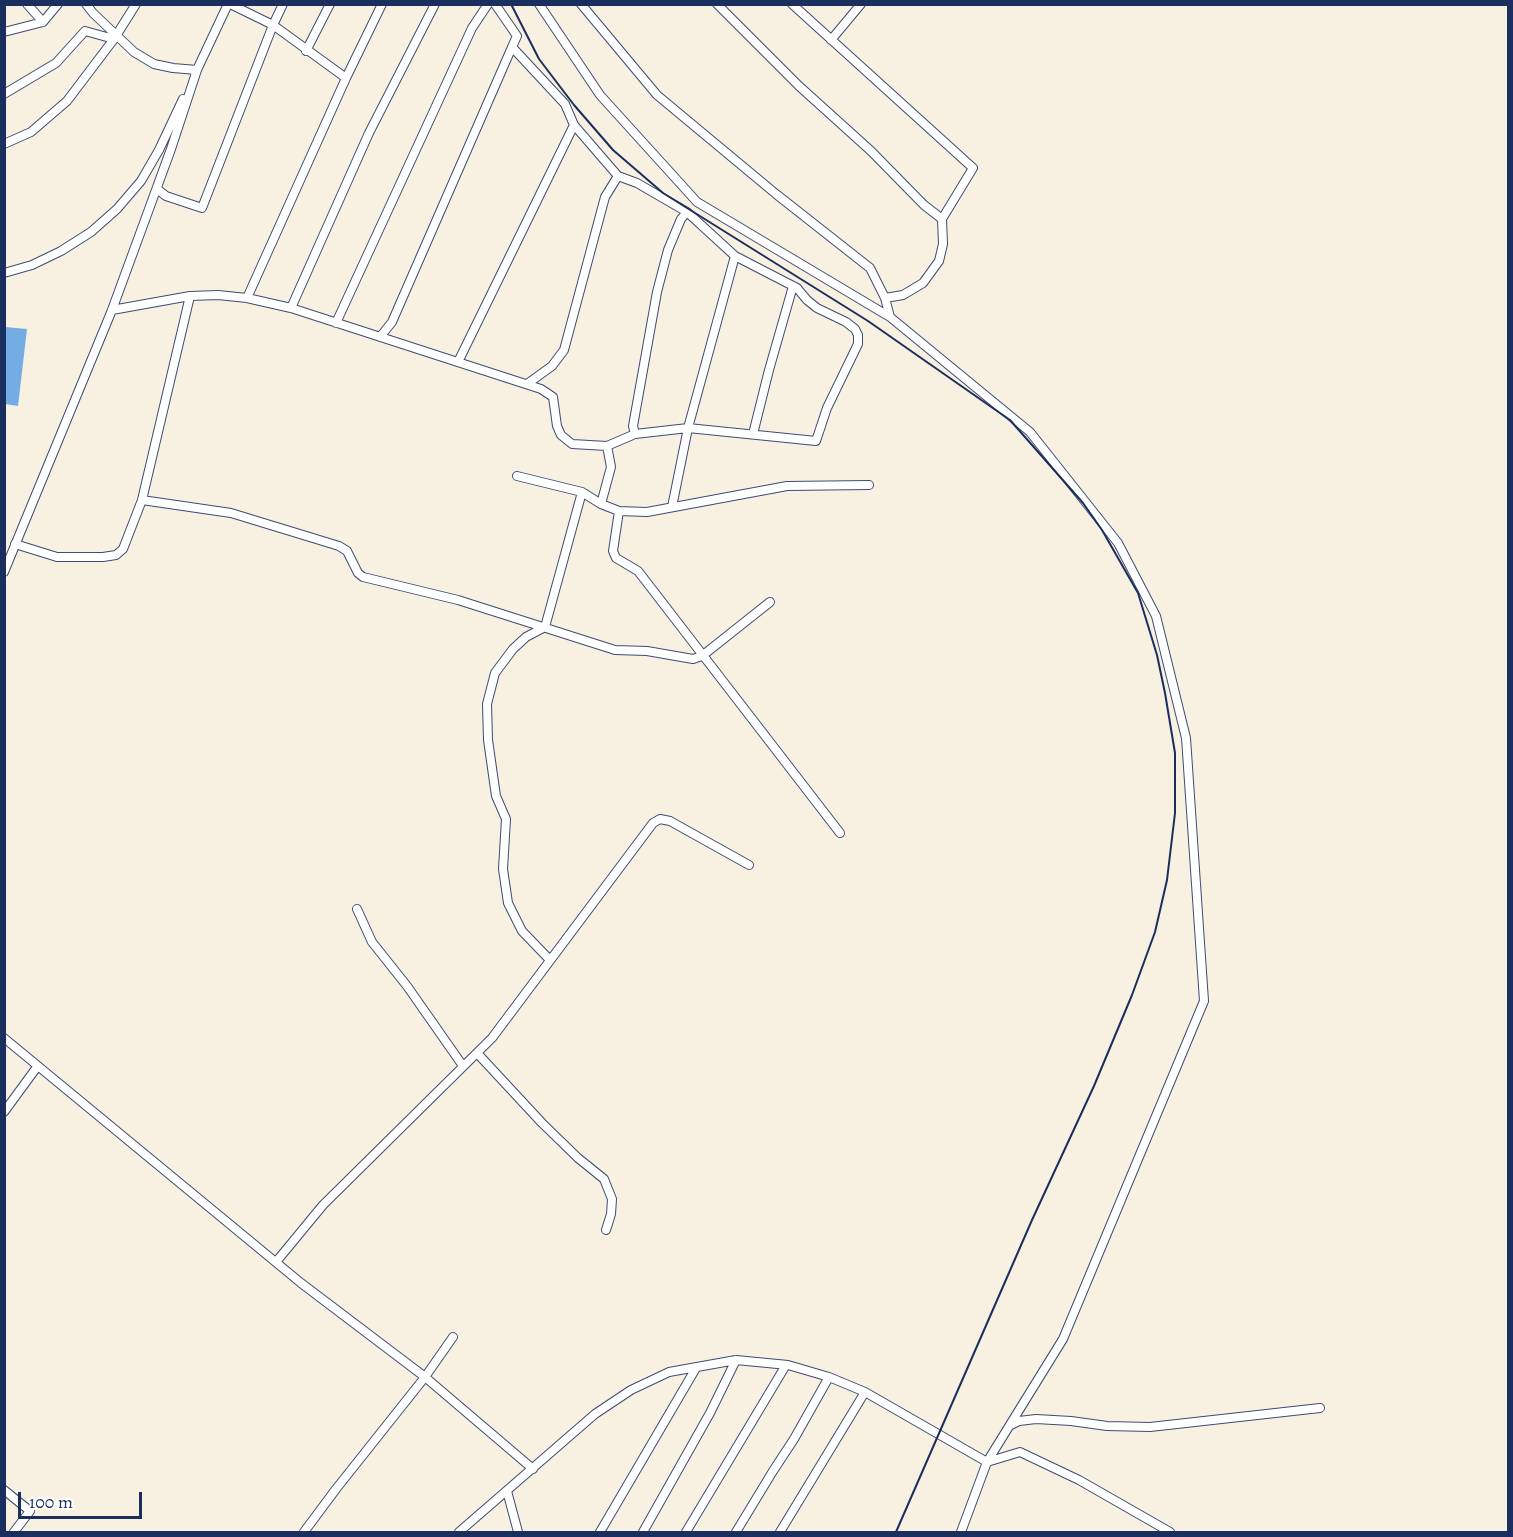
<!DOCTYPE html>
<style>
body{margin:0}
#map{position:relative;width:1513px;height:1537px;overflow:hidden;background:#f8f0e1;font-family:Alegreya,serif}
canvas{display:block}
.frame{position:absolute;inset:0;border:6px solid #1b2f5e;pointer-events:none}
.scale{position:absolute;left:18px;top:1492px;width:124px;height:27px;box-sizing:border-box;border:3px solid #1b2f5e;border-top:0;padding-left:8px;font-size:18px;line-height:21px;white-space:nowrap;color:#1b2f5e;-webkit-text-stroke:4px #fff;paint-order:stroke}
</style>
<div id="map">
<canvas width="1513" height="1537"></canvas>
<div class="frame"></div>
<div class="scale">100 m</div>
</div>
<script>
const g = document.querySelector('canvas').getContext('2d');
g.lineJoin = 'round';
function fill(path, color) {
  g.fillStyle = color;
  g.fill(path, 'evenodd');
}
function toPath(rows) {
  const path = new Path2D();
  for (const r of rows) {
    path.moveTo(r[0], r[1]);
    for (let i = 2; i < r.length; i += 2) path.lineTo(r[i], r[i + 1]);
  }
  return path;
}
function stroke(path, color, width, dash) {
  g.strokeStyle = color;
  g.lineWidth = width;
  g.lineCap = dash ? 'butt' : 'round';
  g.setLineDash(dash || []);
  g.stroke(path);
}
fill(toPath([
 [5,327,27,329,18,406,5,404]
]), '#74ade3');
const minor = toPath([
 [27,4,43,22],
 [230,4,273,25,346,78],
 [539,4,600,95,697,202,890,317,1030,432,1118,543,1156,616,1186,738,1204,1001,1063,1339,987,1462,961,1532],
 [581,4,657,95,776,194,870,268,885,298,890,317],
 [717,4,799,86,871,151,924,205,942,219],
 [792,4,973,168,942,219,943,244,939,261,923,283,903,295,885,298],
 [4,32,43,22,58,4],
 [831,40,861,4],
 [306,51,330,4],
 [195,74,228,4],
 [4,94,56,63,85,31,114,39],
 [4,144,31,132,67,101,114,39,136,4],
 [157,189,166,196,202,208,273,25,283,4],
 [4,273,32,265,61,251,91,232,117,209,141,181,159,150,183,99],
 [247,298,346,78,382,4],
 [291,308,369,133,435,4],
 [112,310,190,296,218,295,247,298,291,308,541,389,553,397,557,426,561,435,572,444,607,446,635,434,688,428,816,441,827,408,858,344,858,335,855,329,846,322,817,308,807,300,797,288,735,256,687,212,637,183,618,176,574,125,565,104,512,47,517,36,495,4],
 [336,323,472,28,488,4],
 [380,337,392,322,512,47],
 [458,362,574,125],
 [527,384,552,366,564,350,605,197,618,176],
 [635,434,633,426,657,292,668,250,681,219,687,212],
 [753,434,769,370,793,286],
 [517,476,582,492,601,504,619,511,647,512,787,486,869,485],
 [142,500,231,513,339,546,347,551,358,573,363,577,458,600,615,650,647,651,693,659,702,656,770,602],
 [601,504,611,467,607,446],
 [672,507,688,428,735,256],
 [619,511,613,551,616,558,638,571,840,833],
 [15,544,57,557,103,557,116,555,123,549,142,500,190,296],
 [4,572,112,310,171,149,197,70,173,68,154,64,134,52,93,13,86,4],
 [357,909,372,942,407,986,463,1066],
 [550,960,522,931,508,903,503,869,506,819,496,796,488,740,487,704,495,673,513,649,526,637,545,627,582,492],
 [4,1038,301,1283,425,1377,533,1469],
 [477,1053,542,1123,578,1158,604,1179,612,1199,611,1214,606,1230],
 [4,1112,37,1067],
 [276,1262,323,1205,492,1038,653,823,660,819,670,821,749,865],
 [1011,1425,1019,1421,1036,1419,1071,1421,1107,1426,1150,1427,1320,1408],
 [4,1490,30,1511,14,1532],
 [507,1491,518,1532],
 [304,1532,336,1489,425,1377,453,1337],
 [459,1532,595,1414,631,1390,669,1372,736,1360,788,1365,829,1377,865,1392,987,1462,1020,1452,1079,1480,1170,1532],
 [600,1532,696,1368],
 [643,1532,710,1413,736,1360],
 [686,1532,786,1365],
 [736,1532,773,1471,794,1439,829,1377],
 [780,1532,865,1392]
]);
stroke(minor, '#3c4c72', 10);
stroke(minor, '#fff', 8);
stroke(toPath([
 [511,4,539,59,574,105,613,150,663,193,868,321,1010,420,1083,503,1102,530,1138,593,1157,655,1165,693,1175,753,1175,813,1167,880,1155,932,1132,995,1094,1086,1032,1220,896,1532]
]), '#1b2f5e', 2);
</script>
